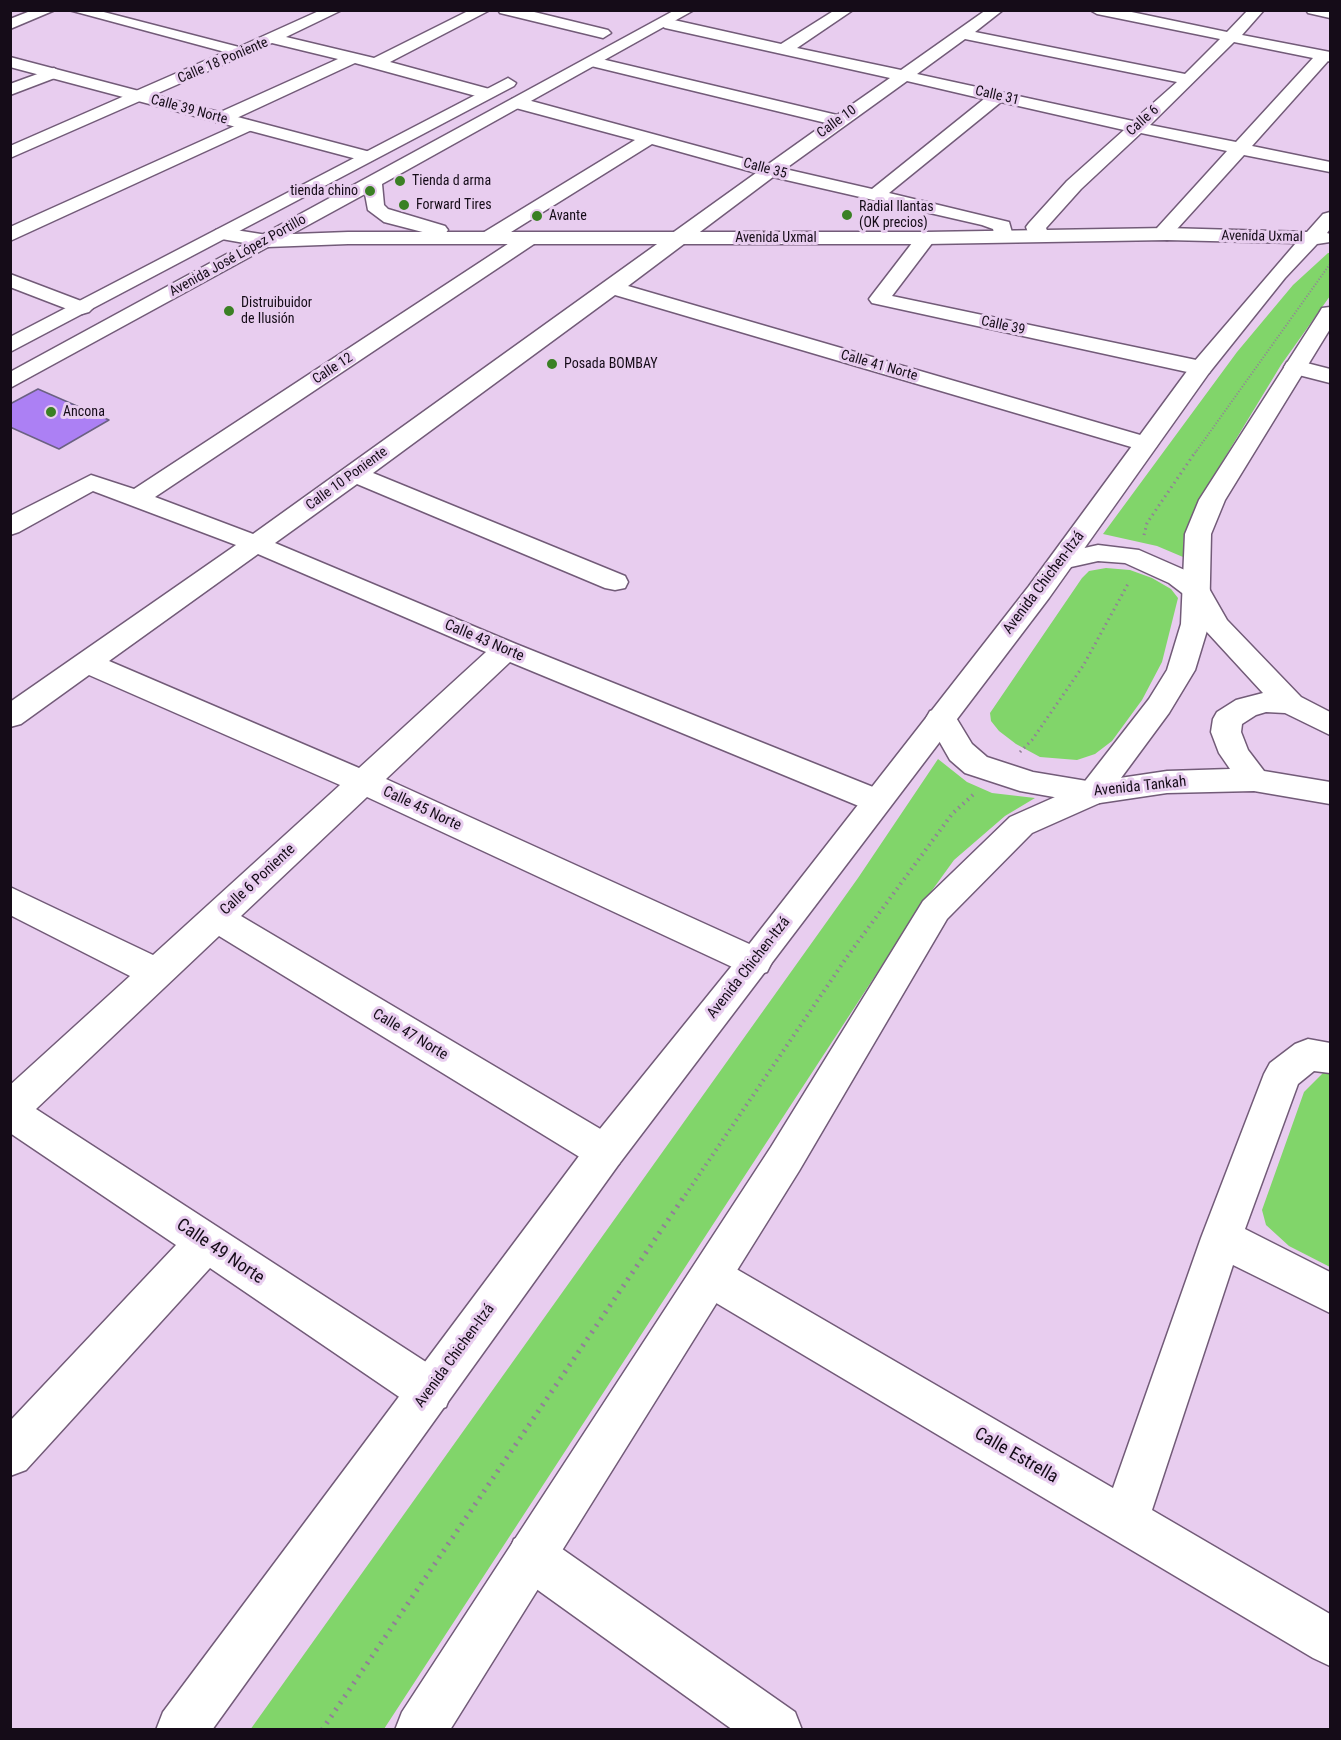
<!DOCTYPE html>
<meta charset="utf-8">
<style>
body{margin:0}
#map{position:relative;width:1341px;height:1740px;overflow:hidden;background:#e8cdef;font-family:"Roboto Condensed",sans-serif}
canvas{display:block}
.frame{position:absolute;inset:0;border:12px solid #150c18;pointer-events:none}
</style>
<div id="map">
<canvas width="1341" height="1740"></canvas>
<div class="frame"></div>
</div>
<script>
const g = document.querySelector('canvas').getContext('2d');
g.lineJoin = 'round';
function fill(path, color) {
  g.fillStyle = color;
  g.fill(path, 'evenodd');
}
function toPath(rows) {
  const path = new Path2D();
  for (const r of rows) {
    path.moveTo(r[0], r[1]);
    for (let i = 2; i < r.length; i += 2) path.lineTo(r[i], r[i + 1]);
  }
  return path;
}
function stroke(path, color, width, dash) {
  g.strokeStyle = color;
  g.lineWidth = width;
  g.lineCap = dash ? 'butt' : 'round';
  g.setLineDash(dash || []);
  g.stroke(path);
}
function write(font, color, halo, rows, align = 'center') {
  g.font = font + ' "Roboto Condensed",sans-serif';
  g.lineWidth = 6;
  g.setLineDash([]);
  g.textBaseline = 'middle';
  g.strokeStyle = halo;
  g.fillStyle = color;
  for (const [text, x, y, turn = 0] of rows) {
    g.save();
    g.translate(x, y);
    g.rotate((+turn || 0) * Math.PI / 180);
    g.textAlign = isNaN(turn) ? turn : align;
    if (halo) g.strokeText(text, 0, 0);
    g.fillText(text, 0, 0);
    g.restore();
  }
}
fill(toPath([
 [1328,253,1330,253,1330,296,1281,365,1213,477,1184,534,1183,557,1157,546,1103,534,1237,352,1293,285],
 [1106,568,1130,570,1152,578,1171,589,1178,598,1162,662,1142,700,1112,741,1095,754,1077,760,1040,757,1016,744,999,731,991,721,990,713,1082,578,1089,571],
 [938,759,967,782,992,793,1035,798,1005,816,954,860,920,907,384,1729,250,1730,858,878],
 [1330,1071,1330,1267,1289,1246,1266,1225,1262,1210,1304,1092,1324,1072]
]), '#81d56a');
const building = toPath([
 [38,389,109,420,59,449,10,427,10,404,38,389]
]);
fill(building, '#ac80f4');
stroke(building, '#6b6182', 1.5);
const minor = toPath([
 [33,10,55,10,10,29,10,19,33,10],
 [69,10,96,10,239,47,321,10,342,10,286,37,374,58,470,10,490,10,390,62,493,90,495,94,487,99,355,63,228,122,216,122,213,118,216,114,338,59,272,43,10,158,10,146,225,52,69,10],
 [498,10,526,10,608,30,611,33,603,38,500,13,498,10],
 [835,10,853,10,797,48,901,70,986,10,1003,10,975,32,1185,74,1220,39,1097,14,1090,10,1122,10,1227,32,1248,10,1264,10,1242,35,1330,52,1330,62,1328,61,1252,146,1330,162,1330,172,1244,155,1177,229,1174,238,1167,240,1160,238,1157,228,1227,151,1141,133,1081,189,1046,228,1049,235,1046,239,1039,241,1029,235,1026,227,1029,223,1067,181,1124,130,1001,102,889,193,1009,222,1013,236,1010,240,996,240,993,229,982,225,773,177,628,286,1154,439,1158,444,1154,449,1146,451,1138,449,615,295,373,473,625,576,628,582,625,588,615,590,605,588,357,484,275,543,516,644,888,793,893,801,888,809,877,812,866,809,510,662,386,779,767,952,772,962,767,972,755,976,743,972,367,797,241,916,619,1140,624,1152,619,1164,605,1169,591,1164,219,936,36,1109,446,1375,452,1391,446,1407,430,1413,414,1407,210,1268,26,1470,10,1476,10,1421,176,1245,10,1133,10,1085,130,976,10,915,10,887,153,955,340,785,89,675,21,724,10,727,10,702,236,545,93,491,19,532,10,535,10,516,91,475,134,489,523,234,537,234,540,238,537,242,155,497,253,534,756,173,652,144,495,242,481,242,478,238,481,234,635,140,512,107,510,103,512,99,524,99,767,165,826,123,587,65,585,62,593,57,837,115,890,78,665,28,657,23,665,18,781,44,835,10],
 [965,39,1177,82,1133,121,917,74,965,39],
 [1234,42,1313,58,1236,142,1150,125,1234,42],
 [907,81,984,99,872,189,785,169,907,81],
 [258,554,486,652,359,768,109,661,258,554],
 [1306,10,1330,10,1330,18,1308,13,1306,10],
 [54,68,62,73,60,76,10,95,10,84,54,68],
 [248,120,257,125,254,129,10,241,10,227,248,120],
 [926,232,936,238,892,296,1201,361,1209,363,1212,368,1209,373,1201,375,872,303,869,299,872,295,919,234,926,232],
 [10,274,89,304,93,308,89,312,82,314,75,312,10,287,10,274],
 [1295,360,1330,369,1330,383,1287,372,1284,367,1287,362,1295,360],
 [1308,1039,1330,1043,1330,1073,1314,1071,1298,1084,1245,1229,1330,1272,1330,1313,1233,1265,1152,1510,1330,1614,1330,1666,1313,1658,696,1291,690,1277,696,1263,711,1257,726,1263,1113,1488,1201,1238,1264,1074,1270,1063,1295,1044,1308,1039],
 [531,1532,548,1539,795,1712,802,1730,733,1730,514,1573,507,1556,514,1539,531,1532]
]);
const tertiary = toPath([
 [10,57,374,153,377,157,368,162,10,67,10,57],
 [1098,545,1139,550,1187,571,1207,585,1227,620,1301,697,1330,712,1330,735,1285,713,1266,712,1256,715,1242,724,1241,732,1248,750,1264,771,1330,782,1330,804,1254,791,1167,793,1093,804,1020,791,965,773,950,760,926,718,930,711,941,708,952,711,972,744,987,757,1033,772,1093,782,1167,771,1230,769,1219,753,1211,732,1213,719,1217,712,1236,700,1263,693,1206,631,1186,596,1169,583,1125,563,1098,561,1062,569,1053,567,1049,561,1053,555,1098,545]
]);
const secondary = toPath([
 [1330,212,1330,229,1327,233,1330,234,1330,242,1317,244,1285,278,1209,373,1049,598,619,1164,212,1730,156,1730,163,1712,591,1140,743,952,1029,586,1193,363,1296,243,1167,240,926,244,348,244,267,247,216,238,213,234,216,230,223,228,267,235,348,232,926,232,1167,228,1307,232,1323,214,1330,212],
 [1330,307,1330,329,1225,500,1211,534,1209,624,1195,670,1169,713,1104,801,1032,833,947,919,799,1171,450,1730,395,1730,402,1712,771,1147,923,901,1010,817,1082,785,1149,699,1167,670,1181,624,1185,534,1199,500,1319,313,1322,308,1330,307]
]);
const primary = toPath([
 [675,10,694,10,382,184,384,205,388,209,445,226,448,230,445,234,438,236,384,222,368,210,365,194,10,388,10,372,675,10],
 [508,78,516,83,514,86,10,352,10,337,508,78]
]);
stroke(minor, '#725b78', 3);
stroke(tertiary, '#725b78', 3);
stroke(secondary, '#725b78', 3);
stroke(primary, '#725b78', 3);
stroke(toPath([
 [1195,453,1330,264]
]), '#927f98', 2, [1, 2]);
stroke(toPath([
 [1144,535,1147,523,1196,451],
 [1020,752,1032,740,1083,666,1129,582]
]), '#927f98', 3, [1.5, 4]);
stroke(toPath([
 [682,1200,849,954,952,814,975,793]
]), '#927f98', 4, [1.5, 4.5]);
stroke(toPath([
 [322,1730,683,1198]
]), '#927f98', 5, [2, 6]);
fill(minor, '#fff');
fill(tertiary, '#fff');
fill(secondary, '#fff');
fill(primary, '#fff');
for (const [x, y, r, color] of [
 [400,181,6,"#3a8024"],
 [370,191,6,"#3a8024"],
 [404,205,6,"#3a8024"],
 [847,215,6,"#3a8024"],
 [537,216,6,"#3a8024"],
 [229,311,6,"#3a8024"],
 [552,364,6,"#3a8024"],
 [51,412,6,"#3a8024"]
]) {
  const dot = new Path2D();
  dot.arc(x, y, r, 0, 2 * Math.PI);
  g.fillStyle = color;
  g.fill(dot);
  stroke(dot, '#e8cdef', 2);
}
write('14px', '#150c18', '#e8cdef', [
 ["Calle 18 Poniente",223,61,-23],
 ["Calle 31",997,96,13],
 ["Calle 39 Norte",189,110,15],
 ["Calle 6",1143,121,-42],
 ["Calle 10",837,122,-36],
 ["Calle 35",765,169,15],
 ["Avenida Uxmal",1262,237,1],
 ["Avenida Uxmal",776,238],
 ["Avenida José López Portillo",238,256,-29],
 ["Calle 39",1003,326,12],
 ["Calle 41 Norte",879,366,16],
 ["Calle 12",333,369,-33],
 ["Calle 10 Poniente",347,479,-36]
]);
write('14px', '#150c18', '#e8cdef', [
 ["Tienda d arma",412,181],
 ["tienda chino",358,191,"right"],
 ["Forward Tires",416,205],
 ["Radial llantas",859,207],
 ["(OK precios)",859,223],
 ["Avante",549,216],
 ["Distruibuidor",241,303],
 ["de Ilusión",241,319],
 ["Posada BOMBAY",564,364],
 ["Ancona",63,412]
], 'left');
write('15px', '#150c18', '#e8cdef', [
 ["Avenida Chichen-Itzá",1044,583,-53],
 ["Calle 43 Norte",484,641,23],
 ["Avenida Tankah",1140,787,-6],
 ["Calle 45 Norte",422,809,25],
 ["Calle 6 Poniente",258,880,-43],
 ["Avenida Chichen-Itzá",749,968,-52],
 ["Calle 47 Norte",410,1035,31],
 ["Avenida Chichen-Itzá",455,1356,-54]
]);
write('18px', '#150c18', '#e8cdef', [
 ["Calle 49 Norte",220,1252,34],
 ["Calle Estrella",1016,1456,30]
]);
</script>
